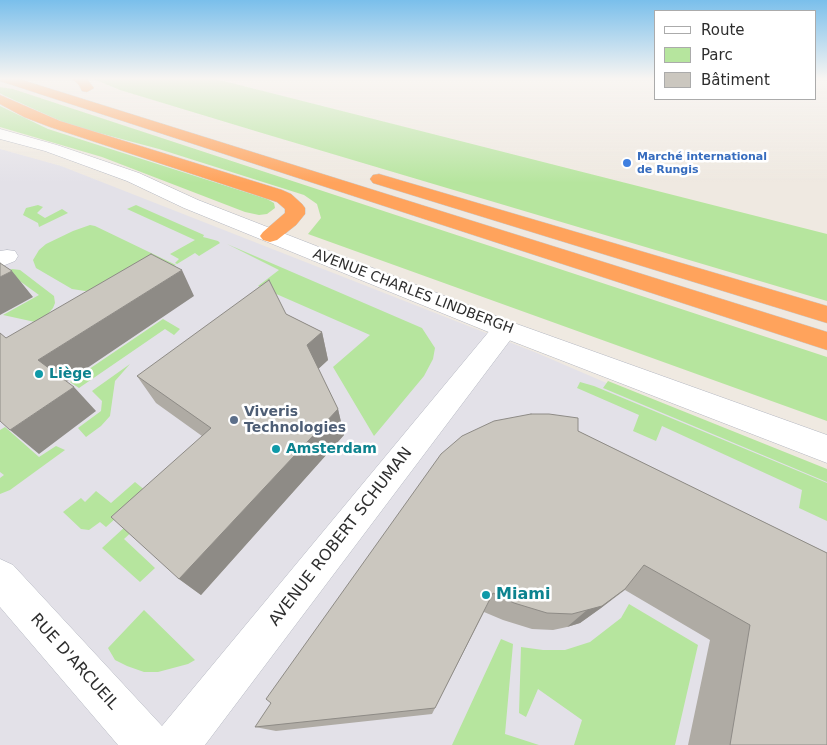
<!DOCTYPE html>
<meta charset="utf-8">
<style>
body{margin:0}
#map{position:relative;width:827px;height:745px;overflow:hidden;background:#efe9e1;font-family:"DejaVu Sans",sans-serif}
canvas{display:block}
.legend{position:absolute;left:654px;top:10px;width:162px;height:90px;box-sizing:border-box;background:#fff;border:1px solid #ababab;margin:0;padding:6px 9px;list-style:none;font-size:15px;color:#2e2e2e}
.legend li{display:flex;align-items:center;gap:10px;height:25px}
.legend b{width:25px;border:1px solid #ababab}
</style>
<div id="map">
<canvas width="827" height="745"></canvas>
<ul class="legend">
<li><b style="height:6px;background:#fff"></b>Route</li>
<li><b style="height:14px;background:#b6e59e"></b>Parc</li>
<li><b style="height:14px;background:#cbc7bf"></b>Bâtiment</li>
</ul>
</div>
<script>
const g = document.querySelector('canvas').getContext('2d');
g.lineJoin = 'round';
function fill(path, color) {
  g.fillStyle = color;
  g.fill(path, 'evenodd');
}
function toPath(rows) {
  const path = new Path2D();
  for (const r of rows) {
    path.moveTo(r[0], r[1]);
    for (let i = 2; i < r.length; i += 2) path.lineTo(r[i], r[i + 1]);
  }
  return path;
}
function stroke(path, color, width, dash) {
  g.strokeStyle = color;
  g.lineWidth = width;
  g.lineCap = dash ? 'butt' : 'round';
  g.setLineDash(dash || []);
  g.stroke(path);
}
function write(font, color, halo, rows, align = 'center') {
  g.font = font + ' "DejaVu Sans",sans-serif';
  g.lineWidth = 5;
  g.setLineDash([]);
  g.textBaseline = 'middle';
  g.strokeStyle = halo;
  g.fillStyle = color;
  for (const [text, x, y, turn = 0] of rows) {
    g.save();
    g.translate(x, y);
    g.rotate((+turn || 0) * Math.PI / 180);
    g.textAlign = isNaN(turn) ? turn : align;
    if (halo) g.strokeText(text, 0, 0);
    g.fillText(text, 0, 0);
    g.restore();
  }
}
fill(toPath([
 [0,149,61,166,537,353,827,478,827,745,0,745]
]), '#e3e1e8');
fill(toPath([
 [91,78,212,78,827,234,827,301,262,133,120,90],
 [0,87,13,89,827,357,827,421,308,234,321,218,317,204,304,195,159,149,69,125,3,95,0,93],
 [0,106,48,129,267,199,274,203,275,208,267,214,259,215,245,212,102,157,0,127],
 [38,205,43,207,37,213,45,218,62,209,68,213,39,227,38,223,23,215,26,208],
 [136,205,204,235,203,237,207,238,218,241,220,243,199,256,195,253,177,264,175,263,179,259,170,254,195,240,127,209],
 [90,225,95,226,176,265,111,290,85,291,72,289,36,268,33,260,39,250,46,244,73,231],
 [227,244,422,328,435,348,433,359,424,376,374,436,333,367,370,335,258,286,279,270],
 [12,269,20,270,54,296,55,303,53,308,46,316,35,322,3,315,39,295,6,271],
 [163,319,180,329,174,335,165,329,79,388,70,382],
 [130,364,115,381,110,416,101,426,86,437,78,428,101,411,102,401,92,391],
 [608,381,827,469,827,482,603,388],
 [580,382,594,386,827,483,827,521,799,508,802,490,662,426,656,441,633,431,639,415,577,388],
 [5,427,39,457,56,446,65,450,10,490,0,494,0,478,4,475,0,472,0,430],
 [201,457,207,462,124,539,155,568,140,582,102,548],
 [135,482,146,491,106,527,100,522,89,530,81,529,63,512,81,498,85,502,96,491,111,503],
 [629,604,698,645,675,745,574,745,582,720,538,689,526,717,519,713,521,647,543,650,565,650,590,642,621,618],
 [144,610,195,660,188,664,158,672,144,672,127,666,115,660,108,648],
 [501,639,513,644,505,734,539,745,452,745]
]), '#b6e59e');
const minor = toPath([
 [7,250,15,251,18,256,15,261,0,267,0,251,7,250],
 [505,320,514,323,518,329,514,335,205,745,118,745,0,607,0,559,13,565,162,726,496,323,505,320]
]);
const secondary = toPath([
 [0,129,57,145,139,173,198,200,514,323,827,435,827,463,496,335,184,208,127,181,45,151,0,139,0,129]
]);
const motorway = toPath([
 [0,78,16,78,827,332,827,350,0,81,0,78],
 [71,78,86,78,94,88,87,92,82,91,79,85,71,78],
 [0,95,60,121,282,190,291,194,302,204,305,208,305,214,296,225,277,240,270,242,263,240,260,236,263,232,285,213,285,209,277,202,50,127,24,117,0,104,0,95],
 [379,174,827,306,827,323,373,183,370,179,373,175,379,174]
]);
stroke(minor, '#b4b7c1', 1);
stroke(secondary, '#b4b7c1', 1);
stroke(motorway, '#c9c9c9', 1);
fill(minor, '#fff');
fill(secondary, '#fff');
fill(motorway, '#ffa35c');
fill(toPath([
 [286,314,322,332,328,360,318,369,338,409,344,435,201,595,179,579,202,436,156,403,137,376],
 [578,431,827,553,827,745,688,745,710,640,625,590,601,608,580,623,567,627,553,630,532,629,503,620,484,612,432,714,276,731,255,727]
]), '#afaba4');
fill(toPath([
 [182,270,194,296,62,385,38,360],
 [12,271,33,297,0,315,0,277],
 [322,332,328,360,314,373,307,345],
 [74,387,96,411,39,454,10,430],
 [338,409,344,435,201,595,179,579],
 [625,589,601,608,580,623,567,627,587,610]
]), '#8e8b86');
const building = toPath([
 [151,254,182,270,38,360,74,387,10,430,0,421,0,333,6,338,151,254],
 [0,263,12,271,0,277,0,263],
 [269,280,286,314,322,332,307,345,338,409,179,579,111,517,211,428,137,376,269,280],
 [531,414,549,414,578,418,578,431,827,553,827,745,730,745,750,625,644,565,625,589,602,606,572,614,547,613,514,603,493,593,435,708,255,727,271,703,266,699,441,454,462,436,494,421,531,414]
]);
fill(building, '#cbc7bf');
stroke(building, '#8e8b86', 1);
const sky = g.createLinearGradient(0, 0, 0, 183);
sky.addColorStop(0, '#7abfeb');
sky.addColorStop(0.43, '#f8f5f2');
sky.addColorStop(1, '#f8f5f200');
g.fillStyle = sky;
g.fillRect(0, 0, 827, 183);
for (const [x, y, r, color] of [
 [627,163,5,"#3f7fe0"],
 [39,374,5,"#0f9aa8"],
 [234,420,5,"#5c6f8a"],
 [276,449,5,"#0f9aa8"],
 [486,595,5,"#0f9aa8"]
]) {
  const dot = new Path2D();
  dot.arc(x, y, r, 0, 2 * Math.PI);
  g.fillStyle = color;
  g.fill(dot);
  stroke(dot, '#fff', 2);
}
write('bold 11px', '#366cbe', '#fff', [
 ["Marché international",637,157],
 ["de Rungis",637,170]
], 'left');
write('14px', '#2e2e2e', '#fff', [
 ["AVENUE CHARLES LINDBERGH",413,292,21]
]);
write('bold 14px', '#0d838f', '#fff', [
 ["Liège",49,374],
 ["Amsterdam",286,449]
], 'left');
write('bold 14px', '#4e5e75', '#fff', [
 ["Viveris",244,412],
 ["Technologies",244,428]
], 'left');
write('16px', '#2e2e2e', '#fff', [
 ["AVENUE ROBERT SCHUMAN",341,537,-52],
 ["RUE D'ARCUEIL",74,662,48]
]);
write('bold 16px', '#0d838f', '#fff', [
 ["Miami",496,595]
], 'left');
</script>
